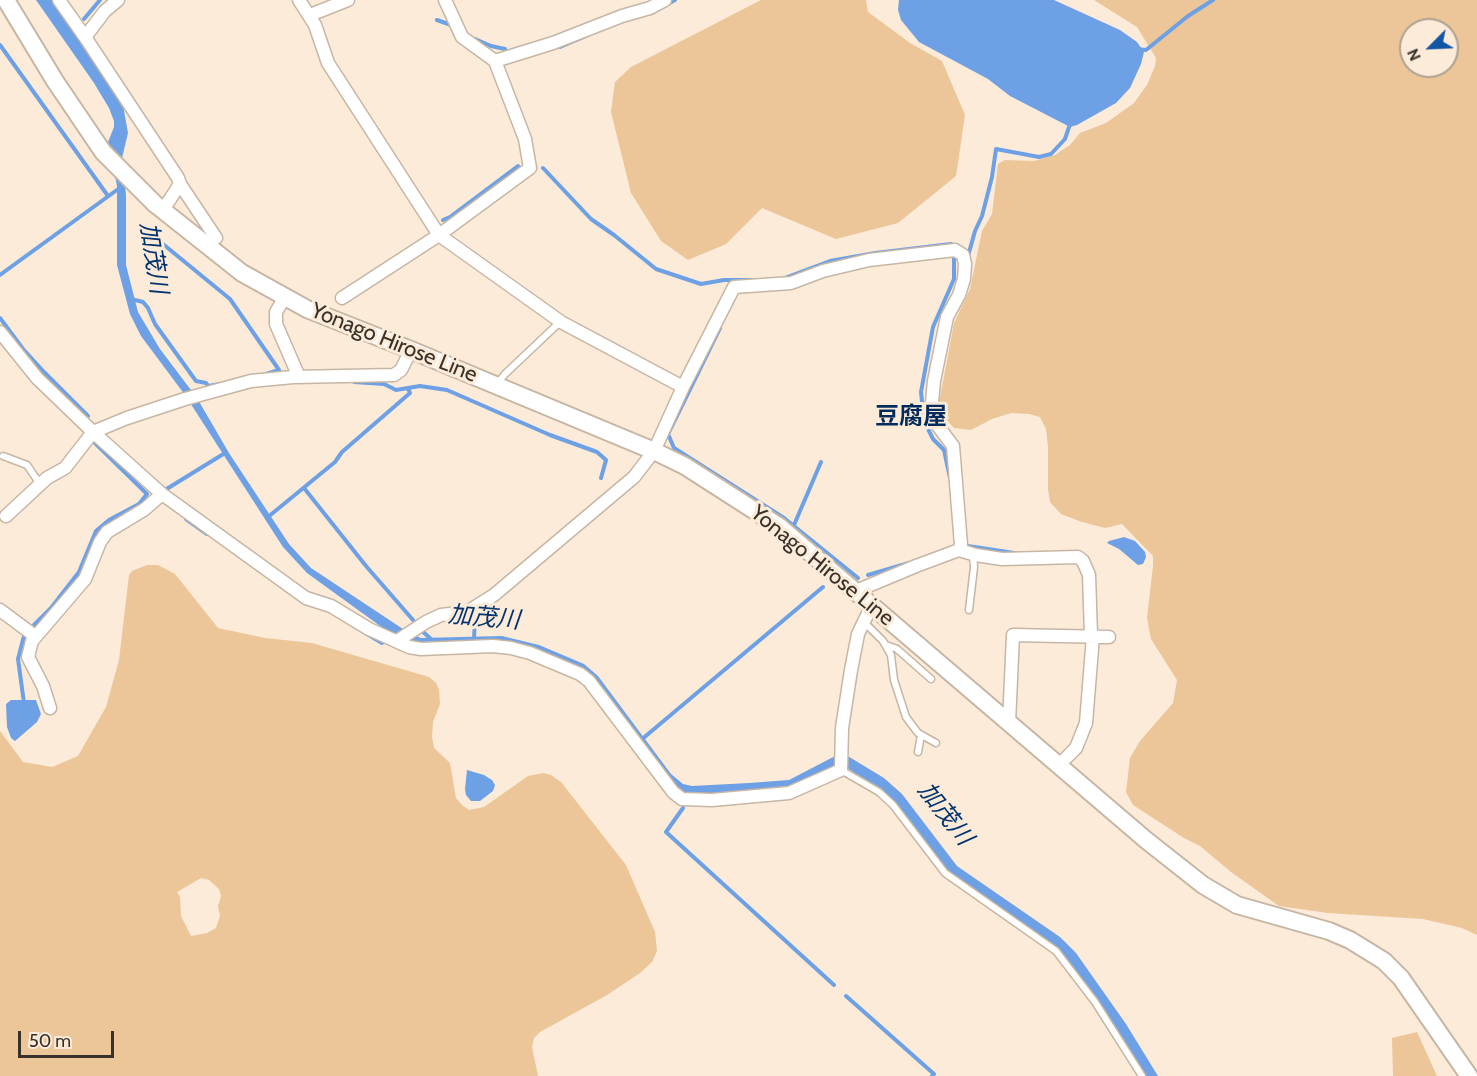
<!DOCTYPE html>
<meta charset="utf-8">
<style>
body{margin:0}
#map{position:relative;width:1477px;height:1076px;overflow:hidden;background:#fcebd8;font-family:Cabin,sans-serif}
canvas{display:block}
.north{position:absolute;left:1399px;top:18px;width:60px;height:60px;box-sizing:border-box;background:#fcebd8;border:2px solid #ada192;border-radius:50%;rotate:246deg;font-size:16px;font-weight:700;line-height:24px;text-align:center;color:#37312a}
.north::after{content:'';display:block;margin:auto;width:21px;height:27px;background:#1155a5;clip-path:polygon(50% 0,100% 100%,50% 72%,0 100%)}
.scale{position:absolute;left:18px;top:1031px;width:96px;height:27px;box-sizing:border-box;border:3px solid #37312a;border-top:0;padding-left:8px;font-size:18px;line-height:21px;white-space:nowrap;color:#37312a;-webkit-text-stroke:4px #fcebd8;paint-order:stroke}
</style>
<div id="map">
<canvas width="1477" height="1076"></canvas>
<div class="north">N</div>
<div class="scale">50 m</div>
</div>
<script>
const g = document.querySelector('canvas').getContext('2d');
g.lineJoin = 'round';
function fill(path, color) {
  g.fillStyle = color;
  g.fill(path, 'evenodd');
}
function toPath(rows) {
  const path = new Path2D();
  for (const r of rows) {
    path.moveTo(r[0], r[1]);
    for (let i = 2; i < r.length; i += 2) path.lineTo(r[i], r[i + 1]);
  }
  return path;
}
function stroke(path, color, width, dash) {
  g.strokeStyle = color;
  g.lineWidth = width;
  g.lineCap = dash ? 'butt' : 'round';
  g.setLineDash(dash || []);
  g.stroke(path);
}
function write(font, color, halo, rows, align = 'center') {
  g.font = font + ' Cabin,"Noto Sans JP",sans-serif';
  g.lineWidth = 6;
  g.setLineDash([]);
  g.textBaseline = 'middle';
  g.strokeStyle = halo;
  g.fillStyle = color;
  for (const [text, x, y, turn = 0] of rows) {
    g.save();
    g.translate(x, y);
    g.rotate((+turn || 0) * Math.PI / 180);
    g.textAlign = isNaN(turn) ? turn : align;
    if (halo) g.strokeText(text, 0, 0);
    g.fillText(text, 0, 0);
    g.restore();
  }
}
fill(toPath([
 [761,0,866,0,868,12,910,43,942,61,965,115,956,176,898,223,836,239,762,208,726,244,688,260,661,241,631,193,611,112,615,82,631,67],
 [1094,0,1477,0,1477,935,1462,928,1423,919,1328,913,1279,906,1231,872,1200,846,1184,838,1133,805,1126,792,1130,758,1140,741,1173,703,1177,680,1151,639,1147,618,1153,566,1153,556,1122,524,1105,528,1082,522,1061,514,1050,502,1048,489,1048,447,1046,429,1040,417,1029,414,1011,413,992,419,971,430,954,428,944,417,939,403,954,323,970,289,982,231,992,214,998,164,1005,160,1034,161,1055,155,1070,145,1080,133,1106,123,1134,103,1147,85,1155,66,1156,58,1137,27],
 [1411,30,1447,30,1447,66,1411,66],
 [147,565,158,565,175,574,218,628,265,638,312,643,429,677,436,683,439,690,440,704,433,722,432,737,434,748,450,763,456,798,462,805,469,810,484,807,528,776,544,773,551,775,561,782,626,865,655,932,657,951,652,962,640,973,607,995,540,1032,534,1038,532,1047,538,1076,0,1076,0,731,23,762,52,767,78,756,106,707,119,660,129,575,132,571],
 [201,878,209,880,219,889,221,896,218,906,220,916,216,928,207,933,191,936,181,916,180,897,177,892],
 [1417,1032,1437,1076,1393,1076,1392,1038]
]), '#ecc598');
fill(toPath([
 [36,0,52,0,123,105,128,133,122,158,126,195,126,265,138,312,160,349,197,398,229,453,289,544,311,568,406,631,421,638,502,636,539,645,584,664,598,676,671,774,683,784,692,786,749,783,789,780,839,754,846,755,884,778,902,794,957,866,1060,937,1076,953,1126,1024,1158,1076,1145,1076,1114,1025,1061,953,1048,941,949,873,880,791,846,767,803,786,751,795,683,795,588,678,531,652,422,645,394,636,307,573,283,547,185,395,141,336,130,314,117,265,117,186,108,142,114,127,114,121,109,108,94,83],
 [899,0,1054,0,1120,30,1137,42,1144,52,1141,64,1130,88,1116,103,1077,125,1070,127,1010,96,988,79,919,42,901,20,898,10],
 [1124,537,1135,541,1145,552,1146,557,1143,564,1138,565,1119,549,1107,543,1109,541],
 [11,700,36,700,41,714,37,722,15,741,11,738,7,727,6,704],
 [467,770,484,775,492,780,495,785,493,791,480,801,471,801,466,795,465,789]
]), '#6da0e5');
stroke(toPath([
 [652,13,675,0],
 [84,19,100,0],
 [437,20,451,25],
 [475,39,491,46,505,49],
 [0,45,108,196],
 [560,47,586,36],
 [1137,49,1146,50,1188,16,1213,0],
 [543,168,591,219,614,235,656,269,701,284,724,280,760,280],
 [443,220,450,217,518,166],
 [158,240,230,299,279,370,266,374],
 [968,256,975,231,982,216,992,177,996,149,1039,157,1051,154,1065,139,1070,124],
 [0,275,121,187],
 [782,279,830,261,875,253,951,244],
 [131,299,143,302,148,308,155,324,196,381,206,383,208,386,220,384],
 [0,318,23,349,44,372,88,416],
 [720,328,668,434,674,448,784,518,858,578],
 [354,382,384,384,396,390,408,388],
 [950,478,944,450,933,439,924,421,921,392,933,327,954,279,954,255],
 [304,488,366,566,413,620],
 [165,490,225,453],
 [268,517,335,462,342,452,410,393,408,388,420,386,447,390,550,435,597,452,606,460,601,478],
 [186,519,207,534],
 [794,525,821,462],
 [968,546,1014,553],
 [868,575,909,563],
 [34,625,51,608,79,572,96,531,109,520,139,504,147,494,95,443],
 [421,630,432,640],
 [367,634,382,643],
 [474,639,475,617,486,607],
 [24,703,18,659,24,636],
 [641,740,823,587],
 [683,808,666,832,834,985],
 [846,996,934,1074,932,1076]
]), '#6da0e5', 4);
const service = toPath([
 [497,384,505,374,560,322],
 [3,456,27,465,40,484],
 [969,610,974,567,973,554],
 [864,622,883,641,891,655,894,680,906,717,918,733,936,743],
 [886,645,897,649,931,679],
 [918,752,921,735],
 [841,770,879,792,893,805,945,873,1056,951,1095,1002,1142,1076]
]);
const minor = toPath([
 [59,0,85,37,178,178,180,184,163,210],
 [299,0,315,25,328,63,439,235,561,322,683,387],
 [310,15,348,0],
 [85,37,105,11,118,0],
 [495,61,553,43,622,16,650,8,665,0],
 [180,184,216,238],
 [285,297,276,312,276,324,299,377],
 [342,298,439,235,530,168,525,139,495,61,462,37,445,0],
 [0,332,37,378,93,432,162,494,306,598,331,606,369,629,409,647,421,649,493,646,511,648,530,653,580,674,589,681,673,792,682,799,712,800,789,793,841,770,842,728,851,670,858,634,872,605],
 [6,516,47,478,65,468,93,432,127,418,185,399,251,381,293,377,394,375,401,370,411,350],
 [959,550,976,555,1002,559,1078,557,1083,561,1089,575,1091,636],
 [0,610,35,636],
 [397,641,426,622,441,615,467,612,494,595,634,477,654,451,683,387,734,287,791,283,823,271,869,260,955,250,963,255,965,264,964,279,959,295,947,317,934,381,932,402,933,414,938,426,953,446,961,545,959,550,916,566,856,591],
 [50,708,43,686,28,657,32,641,85,579,100,542,107,532,145,509,162,494],
 [1009,723,1013,635,1109,637],
 [1059,765,1076,748,1086,723,1093,636]
]);
const secondary = toPath([
 [6,0,55,81,103,152,155,204,242,273,307,309,411,350,654,451,685,466,780,527,1146,840,1203,885,1237,905,1329,931,1350,940,1384,961,1401,978,1469,1076]
]);
stroke(service, '#c6b6a4', 9);
stroke(minor, '#c6b6a4', 15);
stroke(secondary, '#c6b6a4', 20);
stroke(service, '#fff', 6);
stroke(minor, '#fff', 12);
stroke(secondary, '#fff', 16);
write('22px', '#37312a', '#fcebd8', [
 ["Yonago Hirose Line",394,343,22],
 ["Yonago Hirose Line",822,566,39]
]);
write('italic 24px', '#00336f', '#fcebd8', [
 ["加茂川",153,258,81],
 ["加茂川",484,618,5],
 ["加茂川",945,814,52]
]);
write('bold 24px', '#012b5d', '#fcebd8', [
 ["豆腐屋",911,417]
]);
</script>
